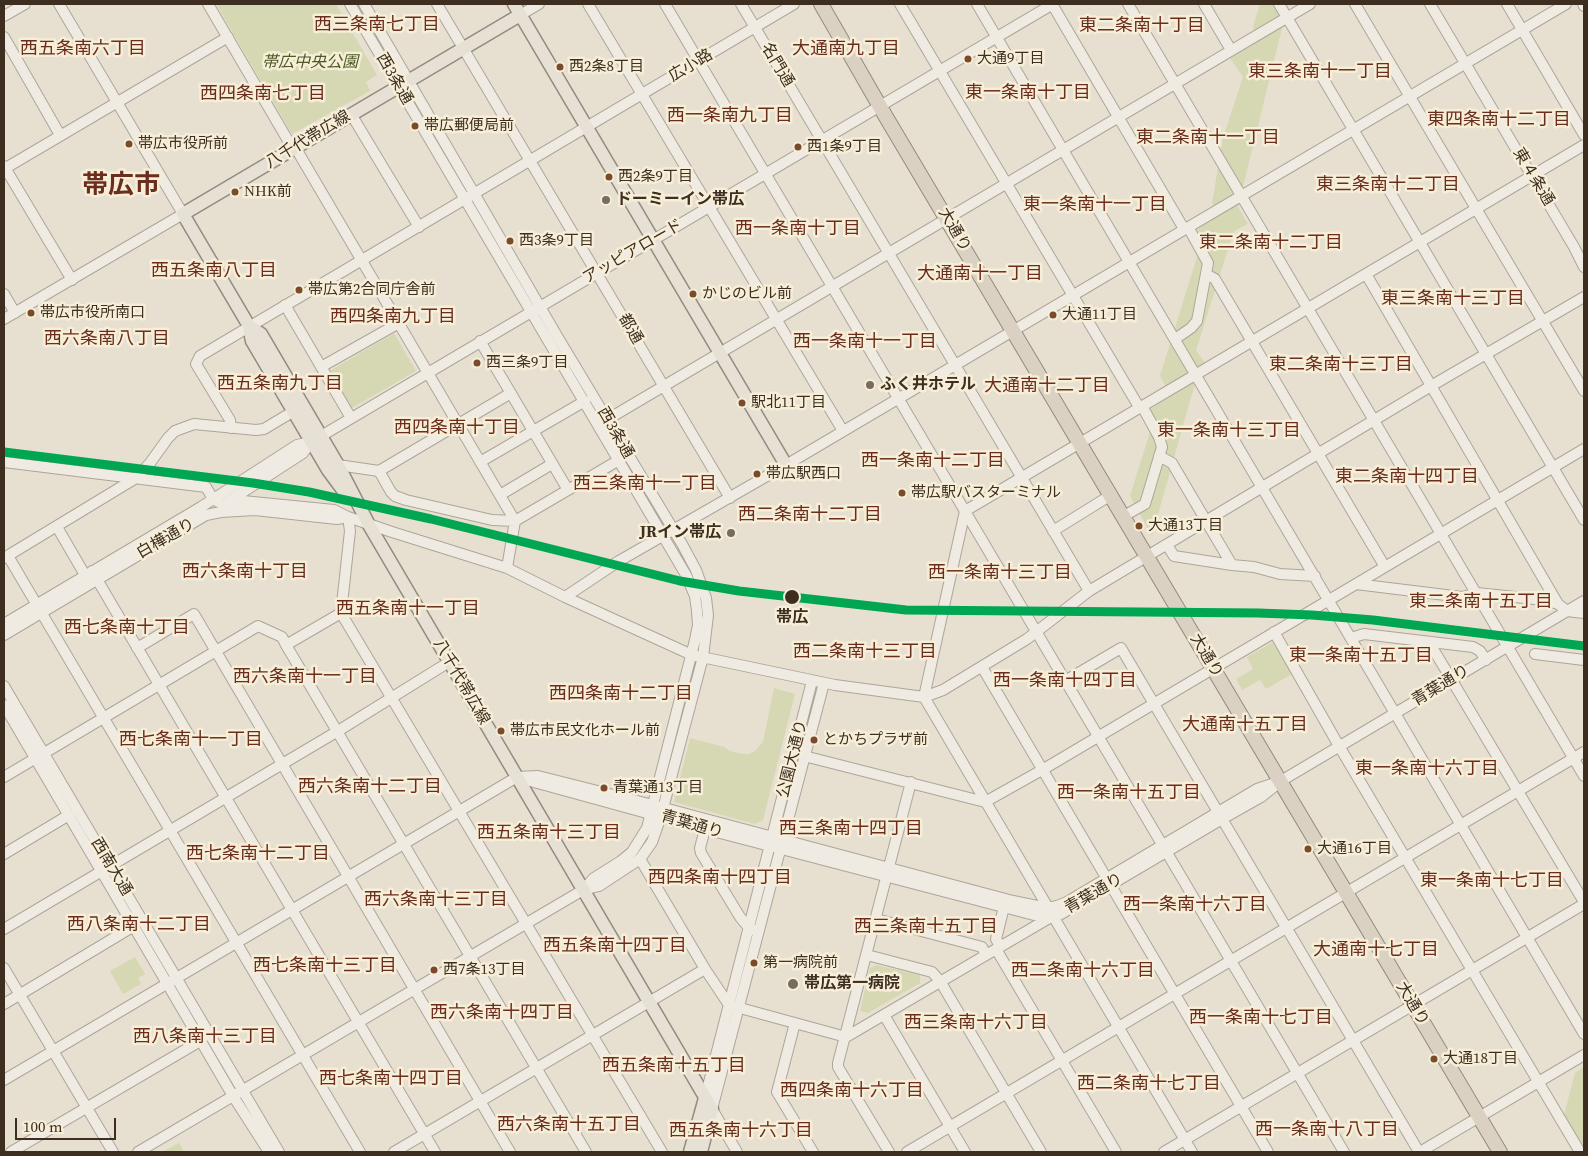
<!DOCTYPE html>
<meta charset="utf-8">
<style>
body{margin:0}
#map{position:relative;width:1588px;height:1156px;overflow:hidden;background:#e7e0d1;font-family:"Source Serif 4",serif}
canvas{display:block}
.frame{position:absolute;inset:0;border:5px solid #3d2e20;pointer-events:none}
.scale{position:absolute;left:15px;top:1118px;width:101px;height:22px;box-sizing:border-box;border:2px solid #3d2e20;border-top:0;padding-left:6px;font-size:15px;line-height:18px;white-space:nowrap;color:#3d2e20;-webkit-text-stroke:4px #f7eed8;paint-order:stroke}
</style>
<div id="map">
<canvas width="1588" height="1156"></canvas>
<div class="frame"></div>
<div class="scale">100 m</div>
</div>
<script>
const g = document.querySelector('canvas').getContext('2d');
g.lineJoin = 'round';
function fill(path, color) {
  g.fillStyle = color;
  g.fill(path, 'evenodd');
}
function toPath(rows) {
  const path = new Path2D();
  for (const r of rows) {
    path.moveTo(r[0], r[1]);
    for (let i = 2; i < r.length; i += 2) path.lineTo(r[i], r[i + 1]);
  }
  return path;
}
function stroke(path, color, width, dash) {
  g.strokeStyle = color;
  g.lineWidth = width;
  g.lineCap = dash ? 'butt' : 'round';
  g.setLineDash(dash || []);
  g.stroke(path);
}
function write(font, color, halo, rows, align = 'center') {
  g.font = font + ' "Source Serif 4","Noto Sans JP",serif';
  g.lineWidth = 5;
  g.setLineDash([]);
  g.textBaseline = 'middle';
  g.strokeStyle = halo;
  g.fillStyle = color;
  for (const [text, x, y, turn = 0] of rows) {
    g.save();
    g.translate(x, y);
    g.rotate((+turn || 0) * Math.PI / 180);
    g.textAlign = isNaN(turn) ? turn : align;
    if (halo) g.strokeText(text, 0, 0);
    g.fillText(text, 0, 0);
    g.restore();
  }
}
fill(toPath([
 [216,4,336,4,377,75,366,82,370,91,292,134],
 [1260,4,1288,4,1238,207,1248,224,1234,231,1196,350,1204,362,1192,394,1152,536,1130,496,1154,419,1149,410,1171,396,1160,376,1201,244,1195,231,1220,215,1212,203,1223,138,1243,77,1230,58,1259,41,1253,27],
 [394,333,416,371,350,409,328,372],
 [1273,642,1292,674,1266,689,1260,680,1242,690,1236,679,1253,669,1247,657],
 [774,688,795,694,763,820,755,824,674,802,690,738,724,747,730,751,742,754,749,754,755,751,763,742],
 [135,957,145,974,138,978,141,984,123,994,110,971],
 [876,965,920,975,920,983,868,1013,860,1011,870,968],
 [1584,1067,1584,1139,1582,1146,1564,1115,1575,1073],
 [179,1143,184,1152,162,1152]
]), '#d6d7b3');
const minor = toPath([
 [208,4,293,149],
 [364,4,557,336,682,544,696,570,706,598,708,615,703,657,661,816,652,842,640,859,599,886,583,890],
 [437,4,730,498],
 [588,4,843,431],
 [665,4,1344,1152],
 [741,4,1089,591],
 [900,4,1139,407],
 [977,4,1584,1034],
 [1052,4,1184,229],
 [1128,4,1584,776],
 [1204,4,1231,50],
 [1279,4,1584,520],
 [1355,4,1584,391],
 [1430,4,1574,247,1584,267],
 [1507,4,1584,135],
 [1583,4,1584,6],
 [520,15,539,4],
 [4,16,25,4],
 [4,37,60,135],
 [351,114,419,227],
 [295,147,515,521,507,568],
 [4,166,72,280],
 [4,169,228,37],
 [1206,274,1215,279,1385,567],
 [1366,274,1558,604],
 [4,294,15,313],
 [285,305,351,418],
 [4,319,183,214,59,4],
 [1175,339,1191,328,1197,321,1208,263,1188,227],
 [480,341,568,490],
 [321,367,399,323],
 [603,422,1310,4],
 [231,428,230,420,196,364,200,356,794,4],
 [1159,456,1172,463,1232,565,1254,567,1280,574,1315,576],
 [4,462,206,487,213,499,218,502],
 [480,462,585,401],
 [338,465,379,471,511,393],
 [379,471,391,492,395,496,406,500,492,520,515,521,619,460],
 [500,495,552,464],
 [226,503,303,453,311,442],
 [222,505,243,501,334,510,348,517,392,532,507,568,565,597,692,655,835,685,924,697,943,690,1027,639,1089,591,1431,386,1584,297],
 [1124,516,1145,504,1162,447,1159,437,1142,406],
 [348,517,350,531,341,613,662,1152],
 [57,527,85,575],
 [1053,531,1111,495],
 [1167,545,1174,556,1232,565],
 [8,556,360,1152],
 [4,558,136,478,150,463,168,438,175,431,194,424,256,430,264,429,294,411],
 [92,571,435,1152],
 [1356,584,1462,597,1477,593,1544,600,1558,604,1567,611,1584,613],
 [565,597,619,561,786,465,1566,4],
 [341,613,286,645,586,1152],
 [4,624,201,507,297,445,311,442,1053,4],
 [1274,632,1339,746,1580,1152],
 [4,635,206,515,221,512,255,510,337,519,347,517],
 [1351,638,1364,634,1473,647,1480,651,1486,660],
 [1429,642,1584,902],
 [137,648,194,614,510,1152],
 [1535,654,1584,660],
 [982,667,1268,1152],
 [1065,681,1121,648,1419,1152],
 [4,686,279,1152],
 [4,705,233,1096,269,1152],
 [804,756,985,802,1042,770,1584,449],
 [4,777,258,626,282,637,286,645],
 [523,779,705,829,1034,915,1052,916,1061,914,1222,819,1261,797,1281,781,1584,601],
 [705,829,700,848,701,853,740,917,749,928,754,930],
 [4,854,69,815],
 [640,859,705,969,729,1005,846,1037,1051,917],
 [876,919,982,947,986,955],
 [4,929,338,731,449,662],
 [1000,946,996,939,1004,907],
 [996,949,1116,1152],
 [867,955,932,972,940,981,1041,1152],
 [4,968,113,1152],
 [4,1004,134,926],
 [884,1015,965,1152],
 [795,1023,777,1092,813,1152],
 [4,1080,517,777,538,776,653,805,1013,901,1047,908,1057,906,1067,902,1257,789,1281,781],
 [705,1098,812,681],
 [11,1152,202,1040],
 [138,1152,583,890,594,878,621,861,632,852,647,828,695,640,698,625,697,611,695,596,686,575,350,4],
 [394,1152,705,969],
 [737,1152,712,1109,824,683],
 [889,1152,838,1067,838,1063,911,782],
 [907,1152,1584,752],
 [1164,1152,1584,904],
 [1192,1152,924,697,965,511,1584,145],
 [1420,1152,1584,1055]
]);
const major = toPath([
 [514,4,786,465],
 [249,326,261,334,338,465,369,525,712,1109,701,1152],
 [345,493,328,470,252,341,249,326,183,214,520,15],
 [690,1152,705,1098]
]);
const highway = toPath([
 [821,4,886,117,1500,1152]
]);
stroke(minor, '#ada599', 12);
stroke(major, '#928b80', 15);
stroke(highway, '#928b80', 16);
stroke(minor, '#efebe3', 10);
stroke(major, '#e6e1d4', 12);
stroke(highway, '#dad1c2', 14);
stroke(toPath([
 [4,452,253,483,309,492,431,519,680,581,739,591,906,610,1258,613,1312,615,1373,620,1584,646]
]), '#00a651', 9);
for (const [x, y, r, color] of [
 [968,59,4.5,"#7a4b2a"],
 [560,67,4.5,"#7a4b2a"],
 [415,126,4.5,"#7a4b2a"],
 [129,144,4.5,"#7a4b2a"],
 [798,147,4.5,"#7a4b2a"],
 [609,177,4.5,"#7a4b2a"],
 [235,192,4.5,"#7a4b2a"],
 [606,200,5,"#786c5e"],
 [510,241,4.5,"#7a4b2a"],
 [299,290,4.5,"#7a4b2a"],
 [693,294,4.5,"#7a4b2a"],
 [31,313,4.5,"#7a4b2a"],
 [1053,315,4.5,"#7a4b2a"],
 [477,363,4.5,"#7a4b2a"],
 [870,385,5,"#786c5e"],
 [742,403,4.5,"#7a4b2a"],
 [757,474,4.5,"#7a4b2a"],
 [902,493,4.5,"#7a4b2a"],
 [1139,526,4.5,"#7a4b2a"],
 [731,533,5,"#786c5e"],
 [792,597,8,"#3d2e20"],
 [501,731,4.5,"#7a4b2a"],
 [814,740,4.5,"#7a4b2a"],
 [604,788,4.5,"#7a4b2a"],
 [1308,849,4.5,"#7a4b2a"],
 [754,963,4.5,"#7a4b2a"],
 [434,970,4.5,"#7a4b2a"],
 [793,984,6,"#786c5e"],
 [1434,1059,4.5,"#7a4b2a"]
]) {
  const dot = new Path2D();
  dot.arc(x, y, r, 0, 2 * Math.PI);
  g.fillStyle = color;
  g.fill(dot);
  stroke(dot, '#f7eed8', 2);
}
write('15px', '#3d2e20', '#f7eed8', [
 ["大通9丁目",977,59],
 ["西2条8丁目",569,67],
 ["帯広郵便局前",424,126],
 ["帯広市役所前",138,144],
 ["西1条9丁目",807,147],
 ["西2条9丁目",618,177],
 ["NHK前",244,192],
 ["西3条9丁目",519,241],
 ["帯広第2合同庁舎前",308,290],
 ["かじのビル前",702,294],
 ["帯広市役所南口",40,313],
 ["大通11丁目",1062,315],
 ["西三条9丁目",486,363],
 ["駅北11丁目",751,403],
 ["帯広駅西口",766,474],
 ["帯広駅バスターミナル",911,493],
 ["大通13丁目",1148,526],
 ["帯広市民文化ホール前",510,731],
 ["とかちプラザ前",823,740],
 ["青葉通13丁目",613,788],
 ["大通16丁目",1317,849],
 ["第一病院前",763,963],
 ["西7条13丁目",443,970],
 ["大通18丁目",1443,1059]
], 'left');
write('italic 16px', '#4d5a26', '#f7eed8', [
 ["帯広中央公園",310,63]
]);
write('16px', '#3d2e20', '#f7eed8', [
 ["名門通",777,65,59],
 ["広小路",691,66,-31],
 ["西3条通",394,79,60],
 ["八千代帯広線",308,140,-31],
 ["東４条通",1533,177,59],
 ["大通り",954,230,60],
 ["アッピアロード",633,252,-30],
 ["都通",630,329,60],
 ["西3条通",615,433,60],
 ["白樺通り",166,539,-30],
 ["大通り",1206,656,59],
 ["八千代帯広線",461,682,60],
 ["青葉通り",1441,686,-31],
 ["公園大通り",793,759,-76],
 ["青葉通り",692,825,16],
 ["西南大通",111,867,59],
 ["青葉通り",1094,894,-30],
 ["大通り",1412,1004,59]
]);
write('bold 16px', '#3d2e20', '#f7eed8', [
 ["ドーミーイン帯広",616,200],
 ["ふく井ホテル",880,385],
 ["JRイン帯広",721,533,"right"],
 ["帯広第一病院",804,984]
], 'left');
write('bold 16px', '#3d2e20', '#f7eed8', [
 ["帯広",792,618]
]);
write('18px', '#6b2e1e', '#f7eed8', [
 ["西三条南七丁目",377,25],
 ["東二条南十丁目",1142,26],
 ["西五条南六丁目",83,49],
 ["大通南九丁目",846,49],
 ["東三条南十一丁目",1320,72],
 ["東一条南十丁目",1028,93],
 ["西四条南七丁目",263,94],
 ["西一条南九丁目",730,116],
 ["東四条南十二丁目",1499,120],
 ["東二条南十一丁目",1208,138],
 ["東三条南十二丁目",1388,185],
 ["東一条南十一丁目",1095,205],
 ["西一条南十丁目",798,229],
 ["東二条南十二丁目",1271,243],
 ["西五条南八丁目",214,271],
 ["大通南十一丁目",980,274],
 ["東三条南十三丁目",1453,299],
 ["西四条南九丁目",393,317],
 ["西六条南八丁目",107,339],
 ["西一条南十一丁目",865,342],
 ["東二条南十三丁目",1341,365],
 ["西五条南九丁目",280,384],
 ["大通南十二丁目",1047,386],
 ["西四条南十丁目",457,428],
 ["東一条南十三丁目",1229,431],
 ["西一条南十二丁目",933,461],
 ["東二条南十四丁目",1407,477],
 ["西三条南十一丁目",645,484],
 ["西二条南十二丁目",810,515],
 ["西六条南十丁目",245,572],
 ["西一条南十三丁目",1000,573],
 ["東二条南十五丁目",1481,602],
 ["西五条南十一丁目",408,609],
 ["西七条南十丁目",127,628],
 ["西二条南十三丁目",865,652],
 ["東一条南十五丁目",1361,656],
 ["西六条南十一丁目",305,677],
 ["西一条南十四丁目",1065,681],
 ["西四条南十二丁目",621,694],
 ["大通南十五丁目",1245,725],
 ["西七条南十一丁目",191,740],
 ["東一条南十六丁目",1427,769],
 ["西六条南十二丁目",370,787],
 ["西一条南十五丁目",1129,793],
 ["西三条南十四丁目",851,829],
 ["西五条南十三丁目",549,833],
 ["西七条南十二丁目",258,854],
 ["西四条南十四丁目",720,878],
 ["東一条南十七丁目",1492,881],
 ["西六条南十三丁目",436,900],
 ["西一条南十六丁目",1195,905],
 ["西八条南十二丁目",139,925],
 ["西三条南十五丁目",926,927],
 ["西五条南十四丁目",615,946],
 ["大通南十七丁目",1376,950],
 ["西七条南十三丁目",325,966],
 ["西二条南十六丁目",1083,971],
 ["西六条南十四丁目",502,1013],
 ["西一条南十七丁目",1261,1018],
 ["西三条南十六丁目",976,1023],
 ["西八条南十三丁目",205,1037],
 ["西五条南十五丁目",674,1066],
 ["西七条南十四丁目",391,1079],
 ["西二条南十七丁目",1149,1084],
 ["西四条南十六丁目",852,1091],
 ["西六条南十五丁目",569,1125],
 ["西一条南十八丁目",1327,1130],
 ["西五条南十六丁目",741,1131]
]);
write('bold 26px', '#6b2e1e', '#f7eed8', [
 ["帯広市",121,186]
]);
</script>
